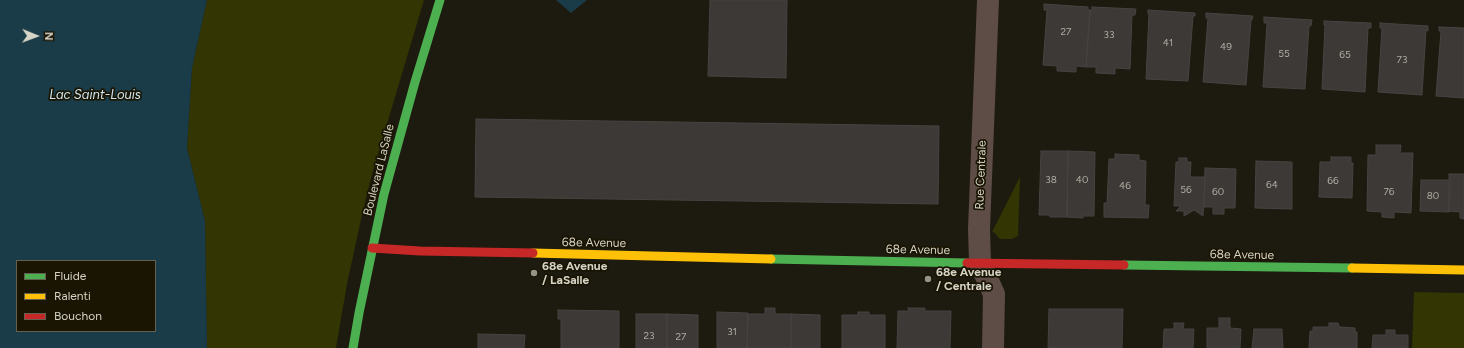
<!DOCTYPE html>
<style>
body{margin:0}
#map{position:relative;width:1464px;height:348px;overflow:hidden;background:#1d1a0f;font-family:Figtree,sans-serif}
canvas{display:block}
.legend{position:absolute;left:16px;top:260px;width:140px;height:72px;box-sizing:border-box;background:#1a1502;border:1px solid #656151;margin:0;padding:5px 7px;list-style:none;font-size:12px;color:#d6d3c7}
.legend li{display:flex;align-items:center;gap:8px;height:20px}
.legend b{width:20px;border:1px solid #656151}
.north{position:absolute;left:16px;top:16px;width:40px;height:40px;-webkit-text-stroke:3px #1a1502;paint-order:stroke;rotate:91deg;font-size:11px;font-weight:700;line-height:16px;text-align:center;color:#d6d3c7}
.north::after{content:'';display:block;margin:auto;width:14px;height:18px;background:#d6d3c7;clip-path:polygon(50% 0,100% 100%,50% 72%,0 100%)}
</style>
<div id="map">
<canvas width="1464" height="348"></canvas>
<ul class="legend">
<li><b style="height:5px;background:#4caf50"></b>Fluide</li>
<li><b style="height:5px;background:#ffc107"></b>Ralenti</li>
<li><b style="height:5px;background:#c62828"></b>Bouchon</li>
</ul>
<div class="north">N</div>
</div>
<script>
const g = document.querySelector('canvas').getContext('2d');
g.lineJoin = 'round';
function fill(path, color) {
  g.fillStyle = color;
  g.fill(path, 'evenodd');
}
function toPath(rows) {
  const path = new Path2D();
  for (const r of rows) {
    path.moveTo(r[0], r[1]);
    for (let i = 2; i < r.length; i += 2) path.lineTo(r[i], r[i + 1]);
  }
  return path;
}
function stroke(path, color, width, dash) {
  g.strokeStyle = color;
  g.lineWidth = width;
  g.lineCap = dash ? 'butt' : 'round';
  g.setLineDash(dash || []);
  g.stroke(path);
}
function write(font, color, halo, rows, align = 'center') {
  g.font = font + ' Figtree,sans-serif';
  g.lineWidth = 3.5;
  g.setLineDash([]);
  g.textBaseline = 'middle';
  g.strokeStyle = halo;
  g.fillStyle = color;
  for (const [text, x, y, turn = 0] of rows) {
    g.save();
    g.translate(x, y);
    g.rotate((+turn || 0) * Math.PI / 180);
    g.textAlign = isNaN(turn) ? turn : align;
    if (halo) g.strokeText(text, 0, 0);
    g.fillText(text, 0, 0);
    g.restore();
  }
}
fill(toPath([
 [207,0,424,0,372,174,363,210,347,284,336,348,207,348,205,221,187,148,192,68],
 [1020,177,1018,236,1012,239,1000,239,997,236,995,233,992,232],
 [1414,292,1464,293,1464,348,1412,348]
]), '#333602');
fill(toPath([
 [0,0,207,0,192,68,187,148,205,221,207,348,0,348],
 [17,261,155,261,155,331,17,331],
 [556,0,587,0,571,13]
]), '#1a3c48');
const building = toPath([
 [710,0,787,0,786,78,708,76,710,0],
 [1044,4,1088,7,1088,10,1090,10,1086,67,1076,66,1076,72,1057,71,1057,66,1043,65,1047,10,1044,10,1044,4],
 [1092,7,1136,9,1135,15,1132,15,1130,69,1115,68,1115,74,1096,73,1096,67,1086,67,1090,10,1092,10,1092,7],
 [1148,10,1195,13,1195,16,1193,16,1188,81,1146,79,1149,14,1148,14,1148,10],
 [1206,13,1253,16,1252,20,1251,20,1246,85,1203,82,1208,18,1206,18,1206,13],
 [1264,17,1312,20,1311,26,1309,26,1305,89,1263,87,1267,23,1264,23,1264,17],
 [1324,21,1371,23,1371,28,1368,28,1365,92,1322,89,1325,25,1324,25,1324,21],
 [1380,23,1428,26,1428,31,1426,30,1422,95,1378,92,1382,28,1380,28,1380,23],
 [1439,27,1464,28,1464,98,1436,96,1441,31,1439,31,1439,27],
 [476,119,939,126,938,204,475,197,476,119],
 [1376,145,1401,145,1400,153,1413,153,1411,213,1394,212,1394,218,1382,217,1382,212,1367,211,1368,155,1376,155,1376,145],
 [1041,151,1068,151,1067,217,1050,217,1050,215,1039,215,1041,151],
 [1068,151,1095,152,1094,216,1083,216,1083,218,1067,217,1068,151],
 [1115,154,1139,155,1139,160,1146,161,1145,205,1149,205,1148,218,1104,217,1104,203,1107,203,1109,159,1115,159,1115,154],
 [1331,157,1351,157,1351,163,1353,163,1352,198,1319,197,1320,162,1331,162,1331,157],
 [1179,158,1187,158,1187,162,1191,162,1190,177,1205,177,1203,216,1194,210,1184,216,1184,211,1176,211,1181,206,1174,206,1176,162,1179,162,1179,158],
 [1256,161,1292,162,1292,209,1255,208,1256,161],
 [1205,168,1236,169,1235,208,1224,208,1224,214,1213,214,1213,207,1204,207,1205,168],
 [1449,174,1464,174,1464,219,1460,218,1460,212,1449,211,1449,174],
 [1421,180,1450,180,1449,212,1420,211,1421,180],
 [765,308,775,308,775,314,791,314,791,348,747,348,748,314,765,314,765,308],
 [908,308,925,308,925,311,951,311,950,348,897,348,898,311,909,311,908,308],
 [1049,309,1123,309,1122,348,1048,348,1049,309],
 [558,310,619,311,619,348,561,348,561,319,558,319,558,310],
 [717,312,748,313,747,348,717,348,717,312],
 [858,312,869,312,869,315,885,315,885,348,842,348,842,315,858,315,858,312],
 [636,314,667,314,667,348,636,348,636,314],
 [667,314,698,315,698,348,667,348,667,314],
 [791,314,820,315,820,348,791,348,791,314],
 [1219,318,1230,318,1230,328,1241,329,1240,348,1207,348,1207,328,1219,328,1219,318],
 [1174,323,1184,323,1183,329,1194,329,1193,348,1163,348,1164,329,1174,329,1174,323],
 [1329,323,1338,323,1339,326,1340,327,1355,328,1355,332,1357,332,1357,348,1309,348,1310,331,1313,331,1313,327,1327,327,1329,326,1329,323],
 [1254,329,1282,329,1283,348,1252,348,1254,329],
 [1386,330,1395,330,1395,335,1408,335,1408,348,1372,348,1373,335,1386,335,1386,330],
 [478,334,525,335,524,348,478,348,478,334]
]);
fill(building, '#3c3936');
stroke(building, '#474342', 1);
stroke(toPath([
 [988,0,979,229,980,263,994,294,993,348]
]), '#5e4c47', 22);
stroke(toPath([
 [771,259,967,263],
 [1124,265,1352,268],
 [353,348,359,313,384,194,415,82,440,0]
]), '#4caf50', 9);
stroke(toPath([
 [533,253,771,259],
 [1352,268,1464,270]
]), '#ffc107', 9);
stroke(toPath([
 [372,248,420,251,533,253],
 [967,263,1124,265]
]), '#c62828', 9);
for (const [x, y, r, color] of [
 [534,273,4,"#959287"],
 [928,279,4,"#959287"]
]) {
  const dot = new Path2D();
  dot.arc(x, y, r, 0, 2 * Math.PI);
  g.fillStyle = color;
  g.fill(dot);
  stroke(dot, '#1a1502', 1.5);
}
write('10px', '#b0aca3', null, [
 ["27",1066,32],
 ["33",1109,35],
 ["41",1168,43],
 ["49",1226,47],
 ["55",1284,54],
 ["65",1345,55],
 ["73",1402,60],
 ["38",1051,180],
 ["40",1082,180],
 ["66",1333,181],
 ["64",1272,185],
 ["46",1125,186],
 ["56",1186,190],
 ["60",1218,192],
 ["76",1389,192],
 ["80",1433,196],
 ["31",732,332],
 ["23",649,336],
 ["27",681,337]
]);
write('12px', '#d6d3c7', '#1a1502', [
 ["Boulevard LaSalle",379,170,-76],
 ["Rue Centrale",981,175,-88],
 ["68e Avenue",594,243,1],
 ["68e Avenue",918,250,1],
 ["68e Avenue",1242,255,1]
]);
write('bold 12px', '#d6d3c7', '#1a1502', [
 ["68e Avenue",542,266],
 ["/ LaSalle",542,280],
 ["68e Avenue",936,272],
 ["/ Centrale",936,286]
], 'left');
write('italic 13px', '#cee7f3', '#1a1502', [
 ["Lac Saint-Louis",95,95]
]);
</script>
